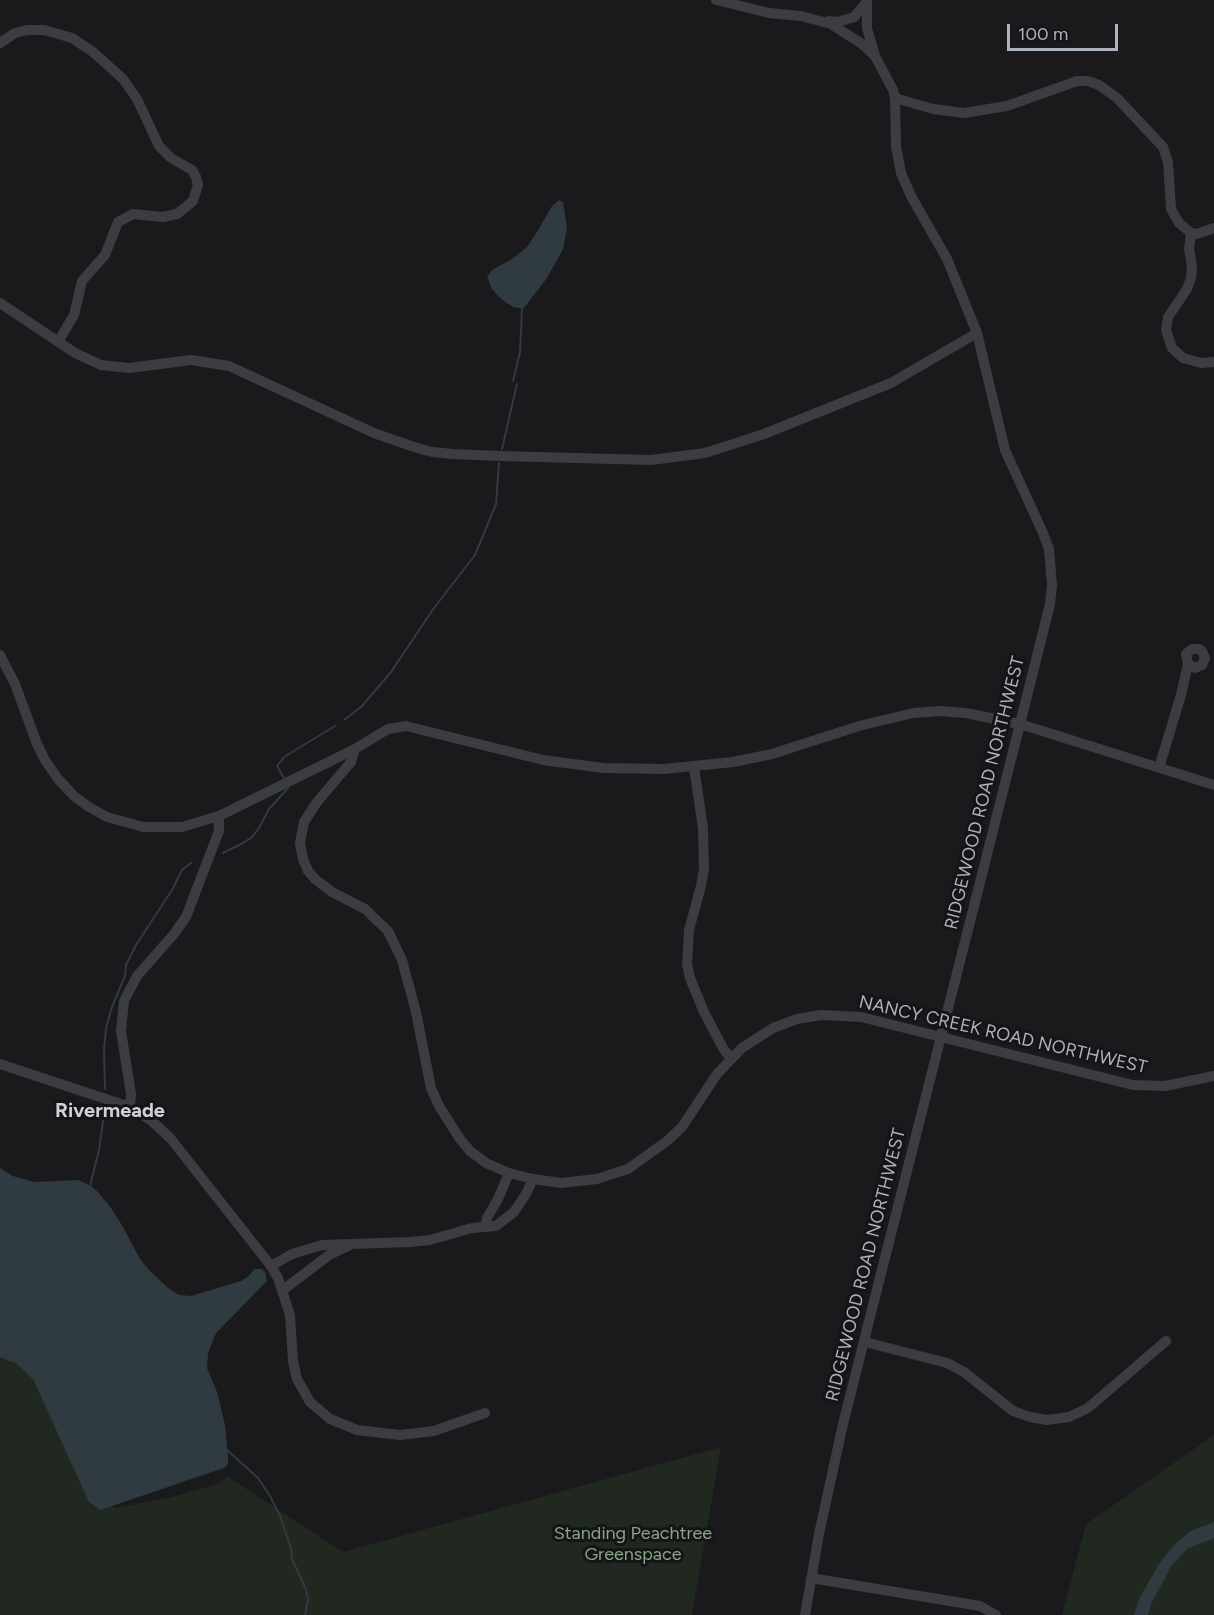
<!DOCTYPE html>
<style>
body{margin:0}
#map{position:relative;width:1214px;height:1615px;overflow:hidden;background:#1a1a1c;font-family:Figtree,sans-serif}
canvas{display:block}
.scale{position:absolute;left:1007px;top:24px;width:111px;height:27px;box-sizing:border-box;border:3px solid #adb3bc;border-top:0;padding-left:8px;font-size:18px;line-height:21px;white-space:nowrap;color:#adb3bc;-webkit-text-stroke:4px #151517;paint-order:stroke}
</style>
<div id="map">
<canvas width="1214" height="1615"></canvas>
<div class="scale">100 m</div>
</div>
<script>
const g = document.querySelector('canvas').getContext('2d');
g.lineJoin = 'round';
function fill(path, color) {
  g.fillStyle = color;
  g.fill(path, 'evenodd');
}
function toPath(rows) {
  const path = new Path2D();
  for (const r of rows) {
    path.moveTo(r[0], r[1]);
    for (let i = 2; i < r.length; i += 2) path.lineTo(r[i], r[i + 1]);
  }
  return path;
}
function stroke(path, color, width, dash) {
  g.strokeStyle = color;
  g.lineWidth = width;
  g.lineCap = dash ? 'butt' : 'round';
  g.setLineDash(dash || []);
  g.stroke(path);
}
function write(font, color, halo, rows, align = 'center') {
  g.font = font + ' Figtree,sans-serif';
  g.lineWidth = 6;
  g.setLineDash([]);
  g.textBaseline = 'middle';
  g.strokeStyle = halo;
  g.fillStyle = color;
  for (const [text, x, y, turn = 0] of rows) {
    g.save();
    g.translate(x, y);
    g.rotate((+turn || 0) * Math.PI / 180);
    g.textAlign = isNaN(turn) ? turn : align;
    if (halo) g.strokeText(text, 0, 0);
    g.fillText(text, 0, 0);
    g.restore();
  }
}
fill(toPath([
 [0,1355,31,1367,60,1435,114,1508,168,1498,221,1483,227,1476,343,1552,721,1447,692,1615,0,1615],
 [1214,1435,1214,1615,1062,1615,1086,1524]
]), '#202820');
fill(toPath([
 [559,200,563,202,567,228,563,249,547,278,523,309,513,307,501,299,492,289,487,277,492,270,512,259,527,247,537,232,552,206],
 [0,1168,13,1176,34,1182,78,1180,91,1186,97,1191,111,1208,123,1227,140,1259,150,1271,168,1288,179,1295,191,1296,241,1281,249,1276,254,1269,262,1269,265,1272,267,1281,216,1333,208,1353,207,1368,217,1392,225,1425,228,1458,228,1464,224,1468,100,1510,89,1502,33,1379,17,1364,0,1357],
 [1214,1522,1214,1538,1187,1549,1172,1565,1151,1604,1148,1615,1134,1615,1139,1599,1159,1564,1173,1546,1189,1532]
]), '#303b41');
stroke(toPath([
 [513,381,520,352,522,309],
 [502,449,517,384],
 [344,720,362,706,391,672,434,608,475,555,496,504,499,463],
 [284,778,277,766,284,757,335,726],
 [223,853,243,843,252,837,259,828,269,809,288,788],
 [105,1089,104,1050,106,1028,112,1007,125,976,126,965,136,945,172,890,182,870,191,863],
 [90,1186,99,1150,105,1107],
 [227,1450,258,1478,270,1496,280,1516,291,1548,292,1559,306,1589,308,1600,305,1615]
]), '#303b41', 2);
stroke(toPath([
 [716,0,769,13,801,16,831,24,862,44,875,56],
 [829,21,838,22,854,17,866,3],
 [0,43,15,33,27,30,44,30,72,38,93,52,123,79,137,99,159,146,171,158,192,170,196,177,198,185,193,201,177,214,163,217,133,214,118,222,105,255,82,281,74,315,58,342],
 [895,98,933,109,964,113,1007,106,1077,81,1088,81,1099,85,1117,98,1163,147,1168,162,1171,209,1179,223,1191,233,1197,234,1214,228],
 [1191,233,1189,249,1192,266,1191,278,1187,289,1168,317,1166,330,1172,348,1183,358,1201,363,1214,362],
 [0,303,75,353,101,365,129,368,191,360,229,366,374,433,411,446,432,452,453,454,500,456,651,460,705,453,764,434,891,383,977,333],
 [0,655,15,684,37,744,45,760,58,779,74,796,89,807,107,817,143,827,182,827,219,816,355,749,388,729,406,726,543,760,603,768,664,769,733,762,772,754,859,726,913,713,940,711,966,713,1020,724,1214,785],
 [355,749,351,762,317,802,304,822,300,843,303,859,308,871,315,879,332,892,365,909,388,931,402,960,416,1012,431,1088,439,1106,460,1139,470,1151,486,1163,509,1173,533,1179,561,1183,597,1179,628,1169,667,1141,682,1127,717,1074,742,1048,773,1028,797,1019,821,1015,861,1017,1133,1085,1165,1086,1214,1076],
 [694,767,703,828,704,869,701,886,689,930,687,964,690,978,704,1012,724,1050,731,1058],
 [1159,768,1181,695,1188,664,1186,654,1192,649,1199,649,1202,651,1205,658,1202,665,1195,668,1188,664],
 [0,1064,130,1107,152,1121,171,1139,271,1266,278,1278,290,1315,293,1361,297,1379,310,1402,330,1419,357,1430,400,1435,434,1431,485,1413],
 [130,1107,131,1094,121,1031,124,1001,137,976,174,934,186,917,219,831,219,816],
 [485,1227,487,1218,498,1199,509,1173],
 [271,1266,292,1254,322,1245,410,1242,430,1240,472,1228,496,1226,514,1212,526,1194,533,1179],
 [283,1290,329,1255,350,1245],
 [865,1342,947,1363,964,1372,1013,1411,1030,1417,1047,1420,1069,1417,1088,1408,1166,1341],
 [811,1578,980,1606,996,1615],
 [805,1615,819,1534,843,1424,1020,724,1050,604,1052,585,1049,549,1043,533,1005,450,977,333,947,259,911,196,901,173,896,146,895,98,893,90,875,56,867,28,867,0]
]), '#3b3d41', 10);
write('18px', '#adb3bc', '#151517', [
 ["RIDGEWOOD ROAD NORTHWEST",985,793,-76],
 ["NANCY CREEK ROAD NORTHWEST",1003,1035,13],
 ["RIDGEWOOD ROAD NORTHWEST",866,1265,-76]
]);
write('18px', '#86a684', '#151517', [
 ["Standing Peachtree",633,1534],
 ["Greenspace",633,1555]
]);
write('bold 20px', '#ced1d8', '#151517', [
 ["Rivermeade",110,1111]
]);
</script>
